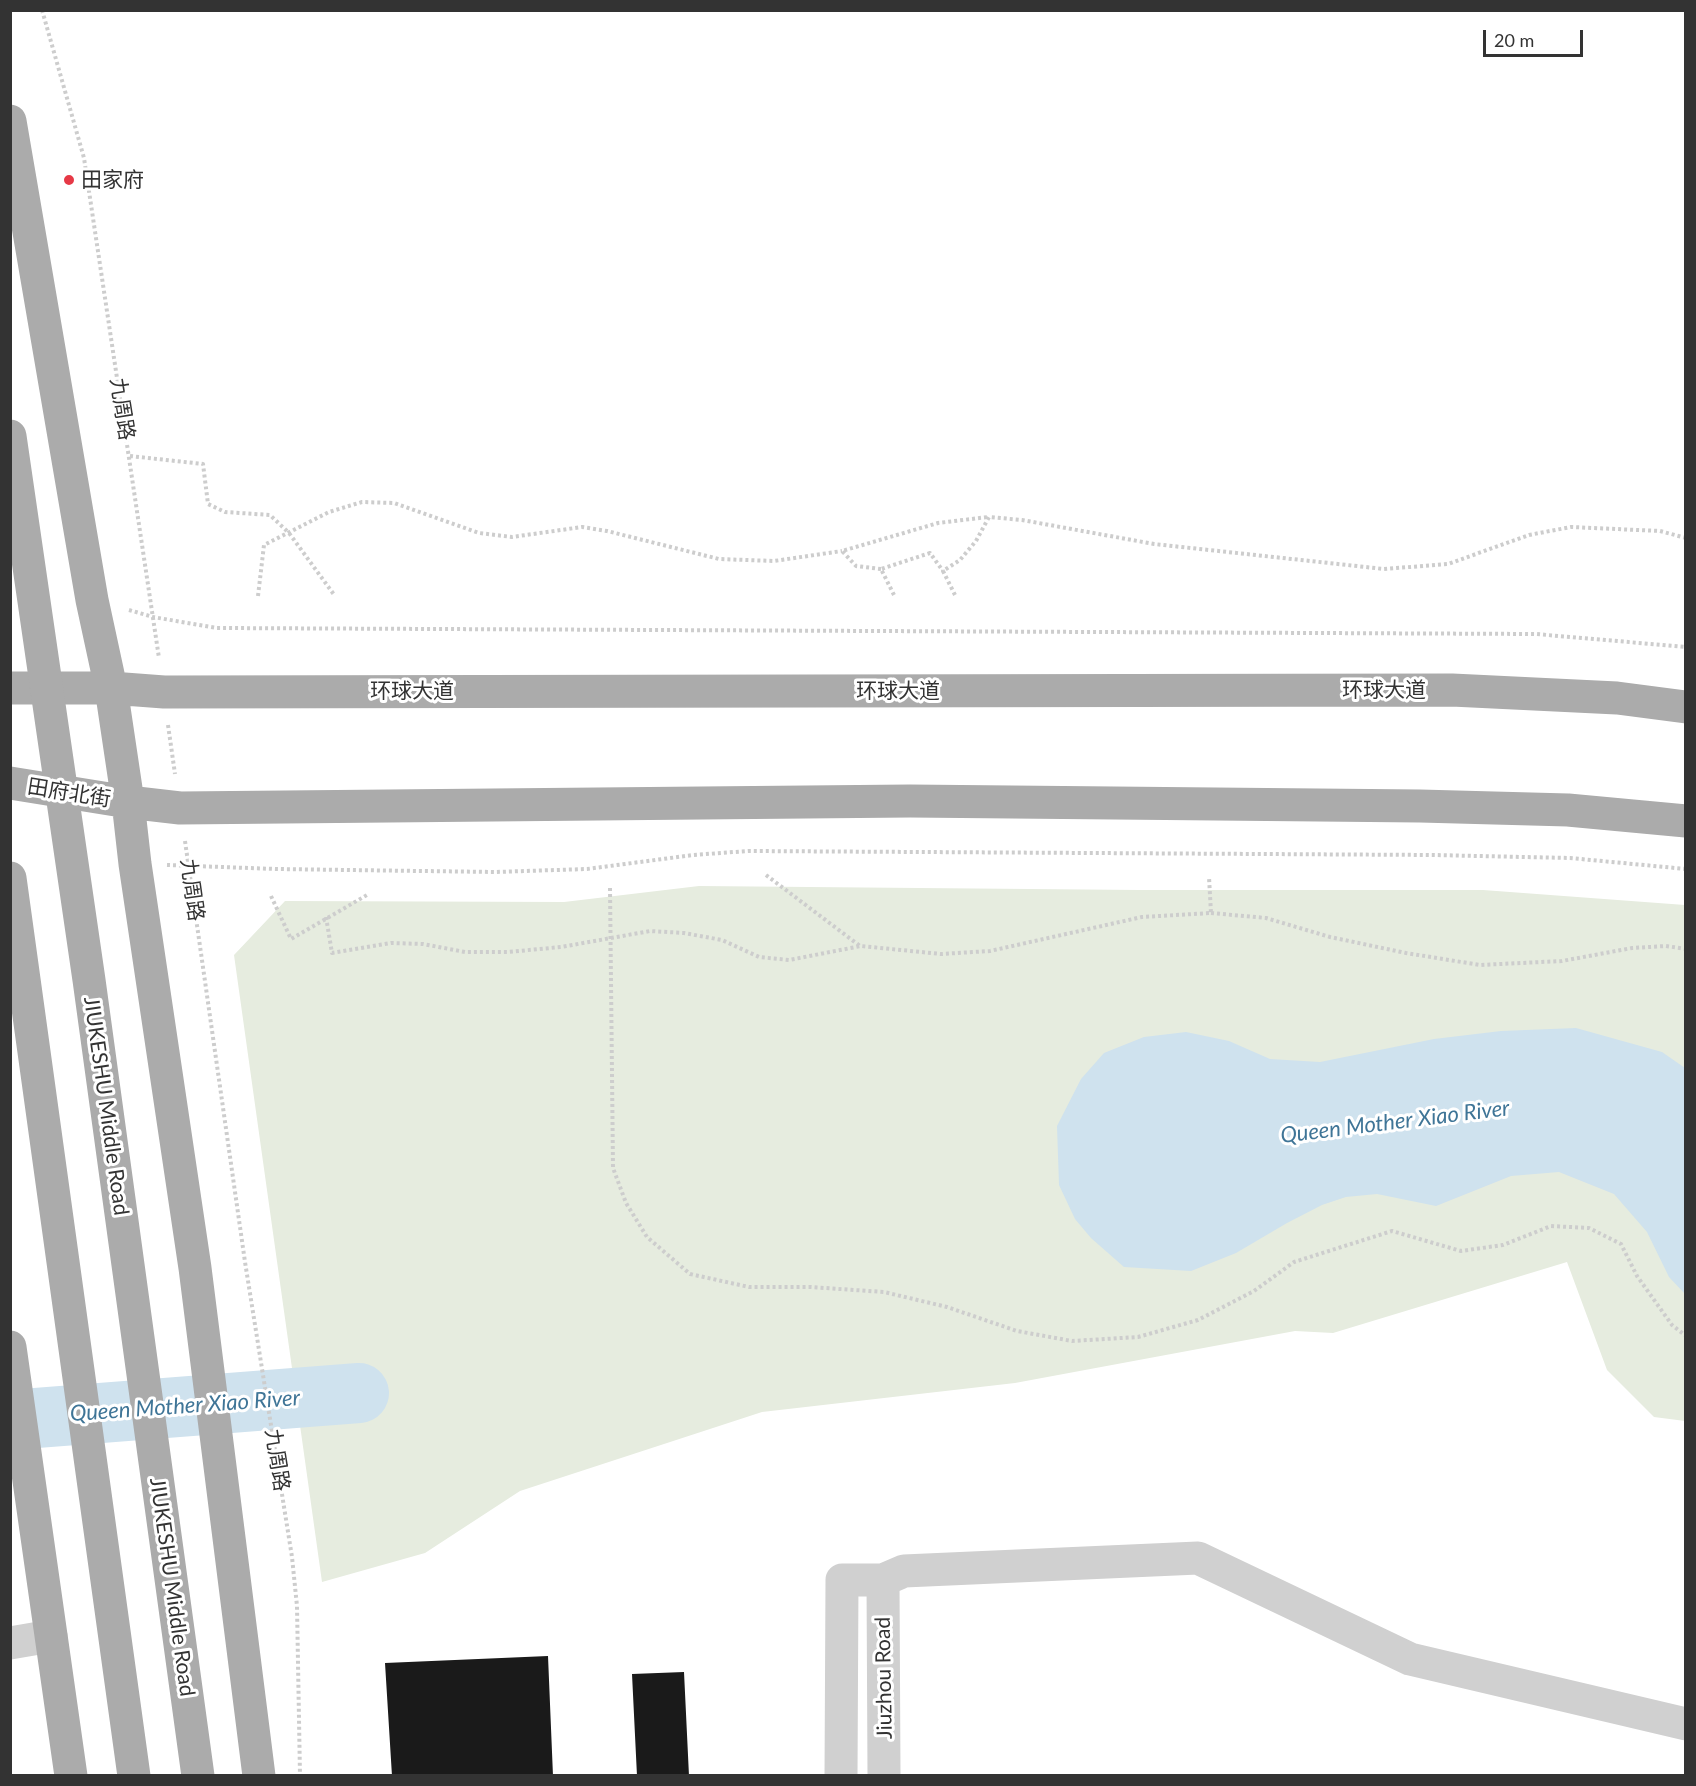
<!DOCTYPE html>
<meta charset="utf-8">
<style>
body{margin:0}
#map{position:relative;width:1696px;height:1786px;overflow:hidden;background:#fff;font-family:Lato,sans-serif}
canvas{display:block}
.frame{position:absolute;inset:0;border:12px solid #333;pointer-events:none}
.scale{position:absolute;left:1483px;top:30px;width:100px;height:27px;box-sizing:border-box;border:3px solid #333;border-top:0;padding-left:8px;font-size:18px;line-height:21px;white-space:nowrap;color:#333;-webkit-text-stroke:4px #fff;paint-order:stroke}
</style>
<div id="map">
<canvas width="1696" height="1786"></canvas>
<div class="frame"></div>
<div class="scale">20 m</div>
</div>
<script>
const g = document.querySelector('canvas').getContext('2d');
g.lineJoin = 'round';
function fill(path, color) {
  g.fillStyle = color;
  g.fill(path, 'evenodd');
}
function toPath(rows) {
  const path = new Path2D();
  for (const r of rows) {
    path.moveTo(r[0], r[1]);
    for (let i = 2; i < r.length; i += 2) path.lineTo(r[i], r[i + 1]);
  }
  return path;
}
function stroke(path, color, width, dash) {
  g.strokeStyle = color;
  g.lineWidth = width;
  g.lineCap = dash ? 'butt' : 'round';
  g.setLineDash(dash || []);
  g.stroke(path);
}
function write(font, color, halo, rows, align = 'center') {
  g.font = font + ' Lato,"Noto Sans SC",sans-serif';
  g.lineWidth = 6;
  g.setLineDash([]);
  g.textBaseline = 'middle';
  g.strokeStyle = halo;
  g.fillStyle = color;
  for (const [text, x, y, turn = 0] of rows) {
    g.save();
    g.translate(x, y);
    g.rotate((+turn || 0) * Math.PI / 180);
    g.textAlign = isNaN(turn) ? turn : align;
    if (halo) g.strokeText(text, 0, 0);
    g.fillText(text, 0, 0);
    g.restore();
  }
}
fill(toPath([
 [699,886,1140,890,1483,890,1685,905,1685,1421,1654,1417,1607,1370,1567,1262,1333,1333,1295,1331,1015,1383,762,1412,520,1491,425,1553,322,1582,234,955,285,901,564,902]
]), '#e6ecdf');
fill(toPath([
 [1576,1028,1662,1052,1685,1068,1685,1294,1669,1277,1647,1232,1614,1194,1559,1172,1511,1176,1436,1206,1377,1194,1346,1197,1322,1205,1287,1223,1236,1253,1191,1271,1124,1267,1091,1238,1075,1219,1059,1185,1057,1126,1081,1079,1104,1053,1144,1037,1186,1032,1229,1041,1270,1059,1320,1062,1434,1039,1501,1031]
]), '#cfe2ee');
stroke(toPath([
 [10,1420,359,1393]
]), '#cfe2ee', 60);
fill(toPath([
 [548,1656,553,1776,392,1776,385,1663],
 [684,1672,689,1776,637,1776,632,1674]
]), '#1a1a1a');
stroke(toPath([
 [42,10,84,158,159,658],
 [130,456,203,464,208,504,225,512,270,515,289,533,335,596],
 [881,569,856,566,842,551,938,523,988,517],
 [894,595,881,569,930,553,943,571],
 [955,595,943,571,960,560,976,541,989,517,1022,520,1154,544,1384,569,1448,564,1529,535,1571,527,1660,531,1686,538],
 [258,596,264,545,329,512,362,502,394,503,479,533,512,537,582,527,607,531,719,559,774,561,842,551],
 [129,610,153,617,217,628,1536,634,1686,647],
 [168,725,175,774],
 [185,841,245,1262,292,1557,297,1606,300,1776],
 [167,865,276,869,495,872,587,869,693,855,748,851,1433,855,1570,858,1686,869],
 [766,875,860,946],
 [610,888,613,1168,626,1203,647,1237,690,1274,749,1287,810,1287,884,1292,947,1307,1017,1331,1072,1341,1138,1337,1198,1320,1254,1291,1294,1262,1392,1231,1461,1251,1503,1245,1551,1226,1589,1228,1621,1244,1637,1276,1672,1325,1686,1336],
 [271,896,291,939,367,895],
 [1211,913,1266,918,1330,937,1406,953,1480,965,1562,961,1632,948,1666,946,1686,949],
 [326,917,332,953,391,943,423,944,465,952,508,952,561,947,650,931,684,933,722,940,759,957,789,960,861,946,941,954,990,951,1142,917,1211,913,1209,877]
]), '#cdcdcd', 4, [3, 3]);
stroke(toPath([
 [883,1580,884,1776],
 [10,1643,51,1636],
 [841,1776,842,1580,883,1580,904,1571,1198,1558,1410,1659,1686,1724]
]), '#d0d0d0', 33);
stroke(toPath([
 [10,121,92,600,111,688,128,802,135,864,195,1268,259,1776],
 [10,688,111,688,164,692,1452,690,1617,698,1686,707],
 [10,783,128,802,180,808,910,801,1420,806,1568,810,1686,821],
 [10,878,134,1776],
 [10,1347,71,1776]
]), '#ababab', 33);
stroke(toPath([
 [10,436,89,980,198,1776]
]), '#ababab', 33);
for (const [x, y, r, color] of [
 [69,180,6,"#e63946"]
]) {
  const dot = new Path2D();
  dot.arc(x, y, r, 0, 2 * Math.PI);
  g.fillStyle = color;
  g.fill(dot);
  stroke(dot, '#fff', 2);
}
write('21px', '#333', '#fff', [
 ["田家府",81,180]
], 'left');
write('21px', '#333', '#fff', [
 ["九周路",122,409,81],
 ["环球大道",1384,690],
 ["环球大道",412,691],
 ["环球大道",898,691],
 ["田府北街",69,793,9],
 ["九周路",192,890,82],
 ["JIUKESHU Middle Road",106,1106,82],
 ["九周路",277,1460,81],
 ["JIUKESHU Middle Road",172,1587,82],
 ["Jiuzhou Road",884,1678,-91]
]);
write('italic 22px', '#3f7597', '#fff', [
 ["Queen Mother Xiao River",1395,1122,-7],
 ["Queen Mother Xiao River",185,1406,-4]
]);
</script>
